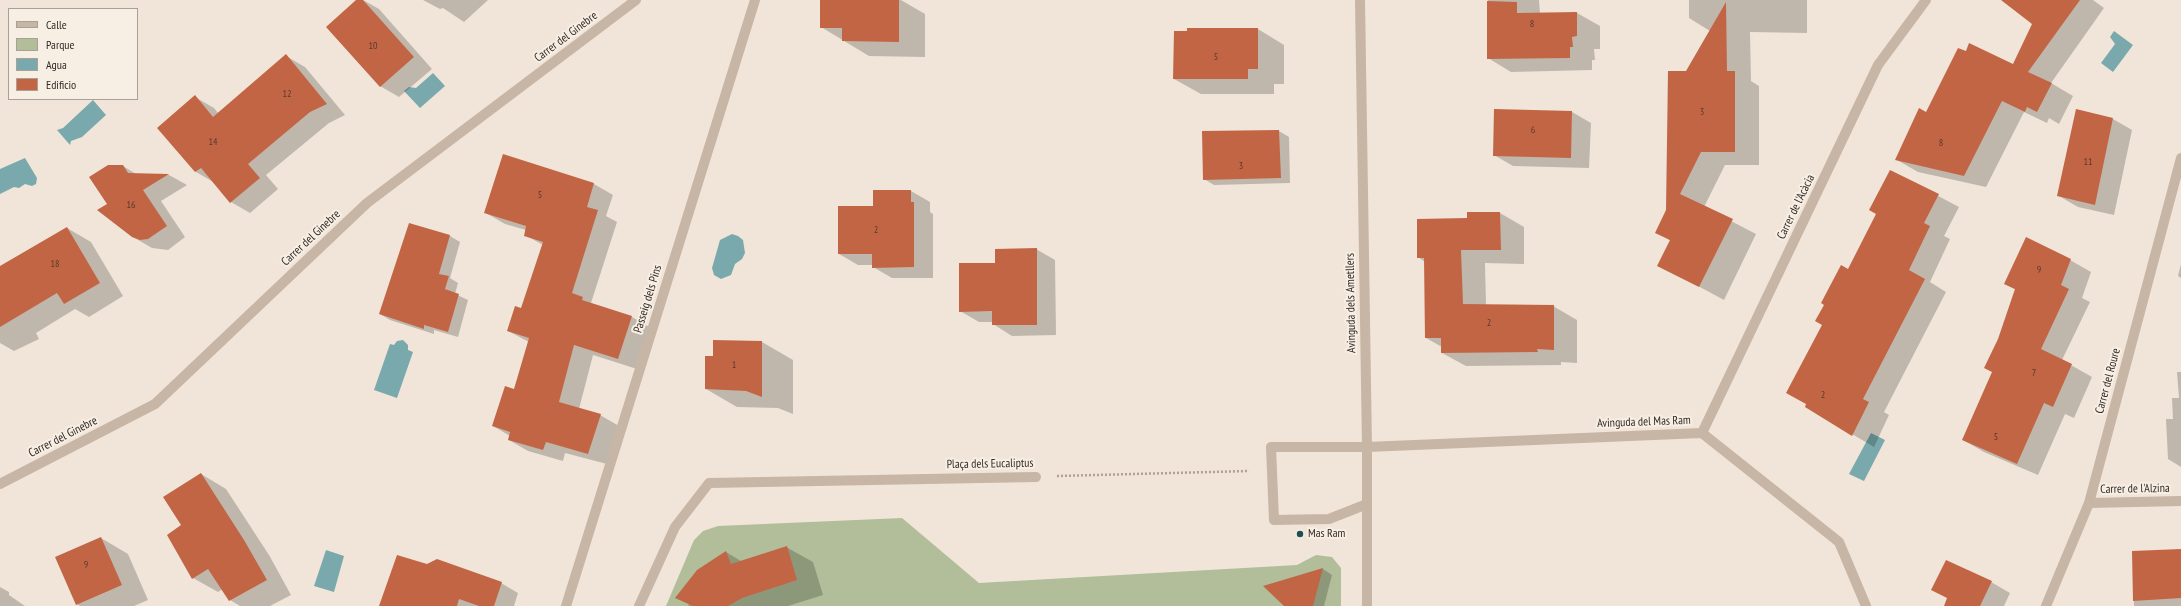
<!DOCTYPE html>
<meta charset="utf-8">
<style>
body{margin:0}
#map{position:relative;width:2181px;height:606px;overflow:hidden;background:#f0e5d8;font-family:"PT Sans Narrow",sans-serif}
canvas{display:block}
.legend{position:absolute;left:8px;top:8px;width:130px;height:92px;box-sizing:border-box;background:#f8efe4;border:1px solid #a9a098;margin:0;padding:5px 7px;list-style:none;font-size:12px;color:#332a26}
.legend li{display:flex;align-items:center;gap:8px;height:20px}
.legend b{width:20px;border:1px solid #a9a098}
</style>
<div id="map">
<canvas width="2181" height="606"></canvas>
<ul class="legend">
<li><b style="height:5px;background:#c7b5a5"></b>Calle</li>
<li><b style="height:11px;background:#b1be99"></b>Parque</li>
<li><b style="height:11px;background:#79a9ac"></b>Agua</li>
<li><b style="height:11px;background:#c26545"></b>Edificio</li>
</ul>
</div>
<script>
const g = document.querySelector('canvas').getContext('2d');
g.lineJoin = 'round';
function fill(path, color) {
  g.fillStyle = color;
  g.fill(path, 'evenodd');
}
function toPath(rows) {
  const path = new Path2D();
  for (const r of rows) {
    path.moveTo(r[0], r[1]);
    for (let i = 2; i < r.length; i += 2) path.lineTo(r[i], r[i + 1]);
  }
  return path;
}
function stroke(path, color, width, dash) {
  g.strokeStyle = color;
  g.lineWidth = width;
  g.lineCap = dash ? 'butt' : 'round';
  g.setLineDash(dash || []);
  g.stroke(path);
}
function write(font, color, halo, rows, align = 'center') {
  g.font = font + ' "PT Sans Narrow",sans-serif';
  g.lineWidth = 4;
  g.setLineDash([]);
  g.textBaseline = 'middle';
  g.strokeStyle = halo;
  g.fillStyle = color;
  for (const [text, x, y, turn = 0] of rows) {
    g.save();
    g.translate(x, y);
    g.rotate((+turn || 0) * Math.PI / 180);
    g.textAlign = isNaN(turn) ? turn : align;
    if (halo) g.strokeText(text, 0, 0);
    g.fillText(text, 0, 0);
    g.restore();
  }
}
fill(toPath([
 [902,518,979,583,1297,565,1316,555,1332,557,1341,568,1341,606,666,606,694,540,703,531,718,526]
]), '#b1be99');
fill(toPath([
 [2114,31,2133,45,2113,72,2101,63,2115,44,2110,37],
 [433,73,445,86,420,108,404,91,409,87,416,88],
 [93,100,106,115,82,137,71,141,70,145,57,130,63,128],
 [25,158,37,178,36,184,32,186,25,184,19,188,14,187,0,194,0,169],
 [732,234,738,236,743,240,745,253,742,259,735,264,731,275,721,279,714,275,712,268,720,240],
 [403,340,408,345,408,350,413,352,397,398,374,390,390,344,394,345,397,341],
 [1871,433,1885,440,1864,481,1849,474],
 [326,550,344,556,334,592,314,586]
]), '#79a9ac');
fill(toPath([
 [358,0,363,0,379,9,432,69,399,97,380,86],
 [423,0,488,0,464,22,443,8,440,9],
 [821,0,901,0,925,14,925,57,869,56,821,27],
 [1488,0,1539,0,1540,13,1577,13,1600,26,1600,49,1594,49,1595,60,1592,60,1592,70,1511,72,1488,58],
 [1689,0,1807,0,1807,33,1750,32,1751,81,1759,86,1759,165,1725,165,1704,207,1756,234,1724,300,1659,265,1671,241,1656,232,1667,210,1686,72,1710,31,1689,18],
 [2002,0,2093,0,2104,8,2051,83,2073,96,2059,124,2049,118,2047,123,2024,112,1986,187,1918,172,1897,160,1927,113,2013,65,2033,24],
 [1258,29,1284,45,1284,84,1274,84,1274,94,1201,94,1174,79],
 [286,56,305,67,345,115,329,123,266,175,278,189,250,213,231,202,215,183,196,172,159,128,195,97,214,108,218,113],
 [2077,110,2113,119,2132,130,2114,215,2078,207,2059,196],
 [1572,112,1591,123,1589,168,1513,166,1494,155],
 [1279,131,1289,137,1290,183,1214,185,1204,179],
 [504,155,594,184,613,195,606,216,617,222,591,303,632,317,651,328,637,369,593,355,579,409,600,415,619,426,607,464,565,453,563,461,528,451,509,440,510,436,493,426,515,390,529,342,508,331,522,309,543,245,525,235,526,230,505,224,486,213],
 [123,166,136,174,169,175,187,185,161,201,185,237,168,250,152,248,133,237,109,204],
 [1891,171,1959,207,1944,236,1950,239,1930,282,1946,292,1884,412,1889,415,1874,447,1806,407,1824,325,1848,270,1877,214],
 [874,191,911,191,930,202,930,212,933,214,933,278,892,278,873,267,873,265,858,265,839,254,874,206],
 [1468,213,1500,213,1524,227,1524,264,1485,263,1486,305,1553,306,1577,320,1577,363,1561,362,1561,365,1466,366,1442,353,1442,347,1426,338,1425,262,1418,257,1468,219],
 [410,224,450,236,460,242,450,278,458,283,455,294,468,300,458,337,434,330,434,334,390,320,380,314],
 [67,228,91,242,123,296,89,317,75,309,36,333,39,339,14,351,0,343,0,268],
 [1036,249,1055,260,1056,335,1012,336,993,324,993,322,979,322,960,311,996,264],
 [2070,260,2091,272,2082,298,2090,302,2062,360,2092,377,2074,418,2065,414,2038,475,1984,452,1963,440,1993,372,1999,339,2016,290,2005,284],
 [2181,264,2181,278,2178,276],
 [762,342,793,360,793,414,778,408,737,407,706,389,714,357],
 [2177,372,2181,372,2181,467,2168,459,2166,419,2173,419,2172,398,2179,398],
 [201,474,226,489,269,555,291,595,270,606,240,606,230,600,223,589,218,592,193,578],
 [101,538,128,554,148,600,134,606,80,606,77,604],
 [786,547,813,562,823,595,788,606,688,606,689,604,676,597,726,552,741,561],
 [2181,551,2181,606,2134,606,2133,552],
 [427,565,501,583,518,593,514,606,388,606],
 [1323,569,1332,575,1324,606,1285,606,1265,586],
 [1991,582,2010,593,2004,606,1945,606],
 [0,587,9,592,9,595,25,606,0,606]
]), '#0003');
fill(toPath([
 [356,0,363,0,414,57,380,87,326,27],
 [820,0,899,0,899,42,842,41,842,28,820,28],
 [2001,0,2080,0,2028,72,2052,83,2037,112,2027,107,2025,112,2002,101,1964,176,1895,160,1919,108,1926,112,1958,48,1966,51,1969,43,2013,64,2032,24],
 [1487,1,1517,2,1517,13,1577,12,1577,36,1572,37,1573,47,1570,47,1570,58,1487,59],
 [1726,2,1727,71,1735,71,1735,152,1701,152,1680,194,1733,219,1699,287,1657,266,1670,240,1655,233,1666,210,1668,71,1686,71],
 [1187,28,1258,28,1258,69,1248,69,1248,79,1173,79,1174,31,1187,31],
 [286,54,327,104,310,112,248,164,260,178,230,203,201,168,195,172,157,128,195,95,213,117],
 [1494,109,1572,111,1571,158,1493,156],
 [2076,109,2113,118,2095,205,2057,196],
 [1279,130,1281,178,1203,180,1202,131],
 [503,154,594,183,587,207,598,210,572,293,583,297,582,300,632,316,618,359,574,345,559,402,601,414,588,454,546,442,543,450,508,440,510,432,492,426,505,386,514,389,529,338,507,331,515,306,521,308,543,242,524,236,526,226,484,213],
 [108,165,123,165,128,173,169,174,143,190,167,226,148,239,140,240,132,237,97,210,107,204,89,177],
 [1890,170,1939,194,1924,223,1930,226,1909,270,1925,279,1863,399,1869,402,1852,436,1805,407,1806,404,1786,393,1822,325,1815,321,1824,305,1821,303,1841,265,1848,269,1876,214,1869,210],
 [873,190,911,190,911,202,914,202,914,267,872,268,872,254,838,254,838,206,873,206],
 [1467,212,1500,212,1501,250,1461,250,1463,304,1554,305,1554,350,1537,349,1538,352,1441,353,1441,338,1425,338,1424,258,1417,258,1417,219,1467,218],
 [409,223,450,235,439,274,449,276,445,289,459,294,448,332,424,325,424,329,379,314],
 [67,227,100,283,64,304,57,293,0,327,0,266],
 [2026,237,2071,259,2061,285,2069,289,2041,349,2072,364,2053,407,2044,403,2017,464,1962,440,1992,372,1984,368,1998,339,2015,289,2004,284],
 [1037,248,1037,325,992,325,992,311,959,312,959,263,995,263,995,249],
 [713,340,762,341,762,397,746,391,705,389,705,356,713,356],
 [201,473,244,540,267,580,229,601,208,569,192,579,167,535,181,525,163,497],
 [101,537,122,585,76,605,55,557],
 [787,546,797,580,742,598,728,606,693,606,675,598,697,570,726,551,731,564],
 [2181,549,2181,598,2133,601,2132,551],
 [397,555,427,564,437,559,502,582,494,606,479,606,459,599,457,606,379,606],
 [1946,560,1992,581,1980,606,1944,606,1947,598,1931,590],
 [1323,568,1313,606,1284,606,1263,586]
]), '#c26545');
stroke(toPath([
 [1057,476,1249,471]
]), '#b39f8f', 2.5, [2, 2]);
stroke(toPath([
 [1360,0,1367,447,1367,606],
 [1702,433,1878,65,1926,0],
 [0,484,155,404,367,203,636,0],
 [2089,503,2181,501],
 [1367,504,1329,519,1274,520,1271,447,1367,447,1702,433,1839,542,1866,606],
 [566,606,755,0],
 [639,606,675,527,709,483,1036,477],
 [2046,606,2089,503,2181,158]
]), '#c7b5a5', 10);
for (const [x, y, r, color] of [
 [1300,534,4,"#1d4f53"]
]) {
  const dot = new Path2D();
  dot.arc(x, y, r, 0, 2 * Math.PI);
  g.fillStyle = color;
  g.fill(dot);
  stroke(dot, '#f8efe4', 1.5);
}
write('10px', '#57392e', null, [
 ["8",1532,24],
 ["10",373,46],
 ["5",1216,57],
 ["12",287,94],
 ["3",1702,112],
 ["6",1533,130],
 ["14",213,142],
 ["8",1941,143],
 ["11",2088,162],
 ["3",1241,166],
 ["5",540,195],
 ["16",131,205],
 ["2",876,230],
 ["18",55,264],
 ["9",2039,270],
 ["2",1489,323],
 ["1",734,365],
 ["7",2034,373],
 ["2",1823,395],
 ["5",1996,437],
 ["9",86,565]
]);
write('12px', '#332a26', '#f8efe4', [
 ["Carrer del Ginebre",566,37,-37],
 ["Carrer de l'Acàcia",1796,207,-64],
 ["Carrer del Ginebre",311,238,-43],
 ["Passeig dels Pins",648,299,-73],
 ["Avinguda dels Ametllers",1351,303,-91],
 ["Carrer del Roure",2108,381,-75],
 ["Avinguda del Mas Ram",1644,422,-2],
 ["Carrer del Ginebre",63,437,-27],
 ["Plaça dels Eucaliptus",990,464,-1],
 ["Carrer de l'Alzina",2135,489,-1]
]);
write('12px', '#332a26', '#f8efe4', [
 ["Mas Ram",1308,534]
], 'left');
</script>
